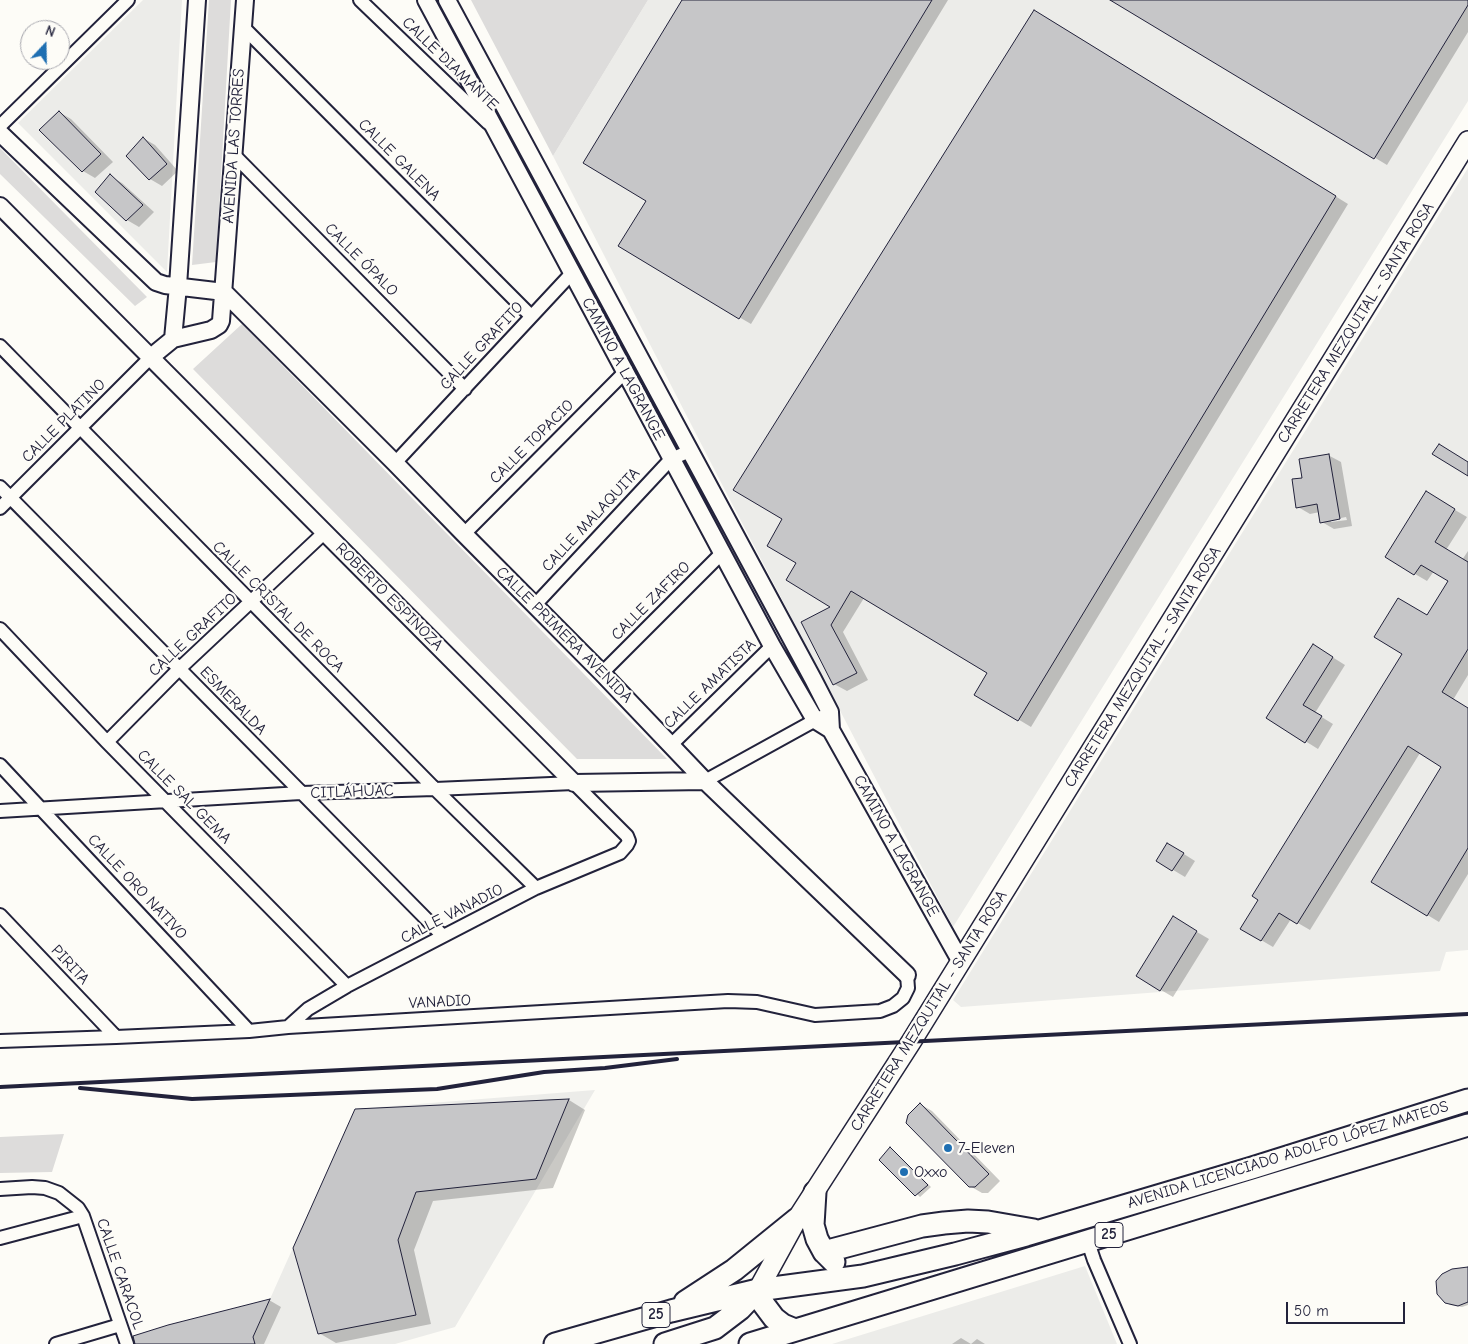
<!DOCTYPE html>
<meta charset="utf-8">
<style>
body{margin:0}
#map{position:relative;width:1468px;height:1344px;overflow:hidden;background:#fdfcf7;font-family:"Comic Neue",sans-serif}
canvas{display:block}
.north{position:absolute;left:20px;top:20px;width:50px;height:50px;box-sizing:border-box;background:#fdfcf7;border:1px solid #a5a5ac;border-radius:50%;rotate:21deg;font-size:14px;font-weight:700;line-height:20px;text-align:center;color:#22223b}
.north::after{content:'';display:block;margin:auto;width:18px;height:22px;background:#1f6fb2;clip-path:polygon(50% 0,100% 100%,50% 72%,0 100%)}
.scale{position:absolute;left:1286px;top:1302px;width:119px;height:22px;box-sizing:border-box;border:2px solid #22223b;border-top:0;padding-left:6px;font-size:15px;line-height:18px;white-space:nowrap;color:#22223b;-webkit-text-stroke:4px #fdfcf7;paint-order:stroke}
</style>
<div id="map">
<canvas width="1468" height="1344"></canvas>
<div class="north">N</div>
<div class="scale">50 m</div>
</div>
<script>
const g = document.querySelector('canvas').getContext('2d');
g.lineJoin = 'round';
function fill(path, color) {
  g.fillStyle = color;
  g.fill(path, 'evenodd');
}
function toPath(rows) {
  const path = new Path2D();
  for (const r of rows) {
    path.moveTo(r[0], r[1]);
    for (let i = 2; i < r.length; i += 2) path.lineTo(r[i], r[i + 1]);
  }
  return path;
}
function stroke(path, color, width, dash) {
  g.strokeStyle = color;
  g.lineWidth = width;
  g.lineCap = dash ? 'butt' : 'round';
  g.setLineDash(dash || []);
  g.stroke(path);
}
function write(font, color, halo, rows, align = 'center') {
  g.font = font + ' "Comic Neue",sans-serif';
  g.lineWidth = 4.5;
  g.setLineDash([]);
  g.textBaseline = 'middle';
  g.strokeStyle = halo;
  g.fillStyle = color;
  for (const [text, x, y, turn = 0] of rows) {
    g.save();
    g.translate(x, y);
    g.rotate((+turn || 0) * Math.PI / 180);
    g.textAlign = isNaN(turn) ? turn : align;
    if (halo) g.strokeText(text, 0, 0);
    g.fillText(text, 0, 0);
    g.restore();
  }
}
fill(toPath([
 [143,0,182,0,167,272,18,123],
 [648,0,1468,0,1468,101,953,927,728,496,553,156],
 [1468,168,1468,950,1446,952,1440,971,961,1007,953,1000],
 [595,1090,455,1327,395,1344,255,1344,253,1337,355,1109],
 [1085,1266,1117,1344,832,1344]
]), '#ecece9');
fill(toPath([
 [209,0,231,0,216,262,192,265],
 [471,0,648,0,553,156],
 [0,148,147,297,135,306,0,174],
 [242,324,667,759,577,759,193,369],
 [64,1134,52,1172,0,1173,0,1137]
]), '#dddcdb');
fill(toPath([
 [684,0,948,0,751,324,739,317,648,200],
 [1113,0,1468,0,1468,32,1387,165],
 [1047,18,1348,204,1031,727,976,694,989,673,864,598,843,632,868,680,847,691,834,684,802,623,833,607,798,563],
 [59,112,71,119,113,162,95,178,83,171],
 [143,138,155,145,178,171,162,186,150,179],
 [110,176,122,183,154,212,139,227,127,220],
 [1328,455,1341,462,1352,526,1334,529,1322,522,1320,512,1310,514,1298,507,1303,479],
 [1346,517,1347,520,1331,522,1331,520],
 [1426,493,1467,517,1446,550,1462,560,1468,551,1468,675,1453,700,1468,709,1468,874,1439,922,1373,882,1443,767,1420,753,1310,930,1291,919,1273,947,1261,940,1427,616,1450,580,1434,571,1427,581,1386,557],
 [1313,645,1345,665,1315,713,1333,724,1318,749,1268,718],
 [1168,844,1195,861,1185,877,1158,861],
 [1185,925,1209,939,1173,997,1137,976],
 [569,1100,585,1110,553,1188,433,1201,414,1250,431,1324,336,1343,319,1333,356,1110],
 [920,1104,932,1111,1000,1181,988,1193,982,1193,970,1186],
 [891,1149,931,1187,920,1197,881,1160],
 [1468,1267,1468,1305,1462,1307,1450,1305,1446,1302,1464,1269],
 [269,1300,281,1307,264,1344,139,1344],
 [961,1338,971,1344,977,1339,985,1344,952,1344]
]), '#0003');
const building = toPath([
 [682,0,932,0,739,319,618,246,646,201,583,163,682,0],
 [1110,0,1468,0,1468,5,1374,159,1110,0],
 [1034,10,1336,196,1018,721,974,695,987,673,851,591,831,625,857,673,833,685,801,622,830,607,786,580,796,563,767,546,782,519,733,490,1034,10],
 [59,111,101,154,82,172,39,130,59,111],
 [143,137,167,164,149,180,126,156,143,137],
 [110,174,143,205,126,221,95,192,110,174],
 [1439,444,1468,462,1468,476,1432,454,1439,444],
 [1329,454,1340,519,1320,523,1317,504,1296,508,1292,479,1302,478,1299,459,1329,454],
 [1426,491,1455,509,1435,542,1468,562,1468,649,1442,692,1468,708,1468,848,1427,916,1371,882,1441,767,1408,746,1297,924,1279,913,1261,941,1240,929,1258,900,1252,896,1402,654,1374,637,1398,598,1427,615,1448,581,1421,565,1414,575,1385,557,1426,491],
 [1313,644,1333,657,1303,705,1322,716,1305,743,1266,718,1313,644],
 [1167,843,1184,853,1172,871,1156,861,1167,843],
 [1173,916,1197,931,1160,991,1136,976,1173,916],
 [569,1099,536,1179,416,1192,398,1240,416,1315,318,1334,293,1248,355,1109,569,1099],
 [920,1103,989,1174,975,1187,969,1187,906,1123,908,1115,920,1103],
 [890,1147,928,1185,915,1196,879,1160,890,1147],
 [1468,1267,1468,1302,1458,1306,1445,1303,1437,1294,1436,1281,1442,1274,1452,1269,1468,1267],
 [270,1299,253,1337,255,1344,135,1344,133,1336,168,1325,270,1299]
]);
fill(building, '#c6c6c8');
stroke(building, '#22223b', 1);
const minor = toPath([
 [360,0,488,123],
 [243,27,531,316],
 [0,126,128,0],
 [233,154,465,389],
 [0,346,435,789,536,888],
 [395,463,572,273],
 [0,487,443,936],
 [0,508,151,357],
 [464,534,624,373],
 [535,605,671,459,690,451],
 [0,629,107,742,347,986],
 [602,673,722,553],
 [107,742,179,669,325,532],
 [672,744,772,646],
 [0,765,249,1031],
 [705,781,821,717],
 [0,811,301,793,435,789,574,783,627,836,629,841,627,845,620,853,536,888,347,986,308,1009,288,1027],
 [0,915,116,1037],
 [0,1041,116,1037,249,1031,288,1027,728,1001,757,1002,815,1015,880,1011,893,1006,903,998,908,988,907,975],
 [0,1189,32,1187,45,1188,59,1193,78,1208,83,1216,127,1344],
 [0,1238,83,1216],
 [1088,1242,1094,1260,1130,1344],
 [56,1344,120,1325]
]);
const tertiary = toPath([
 [197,0,178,286,173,339,211,330,219,325,221,321,245,0],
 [426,0,772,646,815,720,831,730],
 [447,0,813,679,830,712,831,730,961,962],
 [0,133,156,282,165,285,224,292],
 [0,206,574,783,705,781],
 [224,292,395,463,464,534,602,673,705,781,907,975],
 [151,357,173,339]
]);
const secondary = toPath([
 [758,1290,797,1219,911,1042,1468,141]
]);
const primary = toPath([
 [815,1192,813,1225,817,1239,824,1252,834,1262],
 [824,1252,922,1226,944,1223,968,1221,988,1222,1034,1230],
 [758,1290,762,1302,774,1318,783,1325,795,1330],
 [685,1302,734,1270,797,1219],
 [555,1344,671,1311,758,1290,863,1276,955,1254,1026,1235,1252,1168,1468,1100],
 [665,1344,715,1328,740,1309,758,1290],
 [750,1344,1468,1125]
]);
stroke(minor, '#22223b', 16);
stroke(tertiary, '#22223b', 20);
stroke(secondary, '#22223b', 22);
stroke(primary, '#22223b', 25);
stroke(minor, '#fdfcf7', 12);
stroke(tertiary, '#fdfcf7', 16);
stroke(secondary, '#fdfcf7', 19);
stroke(primary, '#fdfcf7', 21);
stroke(toPath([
 [0,1087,1468,1014],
 [80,1088,192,1099,437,1089,544,1072,605,1068,677,1059]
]), '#22223b', 4);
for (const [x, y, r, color] of [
 [948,1148,5,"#1f6fb2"],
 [904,1172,5,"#1f6fb2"]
]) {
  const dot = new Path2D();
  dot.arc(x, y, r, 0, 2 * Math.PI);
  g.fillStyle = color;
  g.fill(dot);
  stroke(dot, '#fdfcf7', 2);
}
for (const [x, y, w] of [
 [1109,1235,28],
 [656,1315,28]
]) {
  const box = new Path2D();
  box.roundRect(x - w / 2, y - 12.5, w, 25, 4);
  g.fillStyle = '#fdfcf7';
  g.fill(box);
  stroke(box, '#22223b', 1);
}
write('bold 15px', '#22223b', null, [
 ["25",1109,1235],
 ["25",656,1315]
]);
write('16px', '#22223b', '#fdfcf7', [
 ["CALLE DIAMANTE",450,64,44],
 ["AVENIDA LAS TORRES",234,146,-86],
 ["CALLE GALENA",399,160,45],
 ["CALLE ÓPALO",361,260,45],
 ["CARRETERA MEZQUITAL - SANTA ROSA",1356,323,-58],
 ["CALLE GRAFITO",482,346,-47],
 ["CAMINO A LAGRANGE",623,369,62],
 ["CALLE PLATINO",64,421,-45],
 ["CALLE TOPACIO",532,442,-45],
 ["CALLE MALAQUITA",591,520,-47],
 ["ROBERTO ESPINOZA",389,597,45],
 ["CALLE ZAFIRO",651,601,-45],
 ["CALLE CRISTAL DE ROCA",278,607,45],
 ["CALLE GRAFITO",193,635,-43],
 ["CALLE PRIMERA AVENIDA",564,635,45],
 ["CARRETERA MEZQUITAL - SANTA ROSA",1143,667,-58],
 ["CALLE AMATISTA",710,684,-44],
 ["ESMERALDA",233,701,46],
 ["CITLÁHUAC",352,792,-2],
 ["CALLE SAL GEMA",184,797,45],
 ["CAMINO A LAGRANGE",896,846,61],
 ["CALLE ORO NATIVO",137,887,47],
 ["CALLE VANADIO",452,914,-27],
 ["PIRITA",70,965,47],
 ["VANADIO",440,1002,-3],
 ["CARRETERA MEZQUITAL - SANTA ROSA",929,1011,-58],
 ["AVENIDA LICENCIADO ADOLFO LÓPEZ MATEOS",1288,1155,-17],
 ["CALLE CARACOL",120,1274,71]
]);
write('16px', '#22223b', '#fdfcf7', [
 ["7-Eleven",958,1148],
 ["Oxxo",914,1172]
], 'left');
</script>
